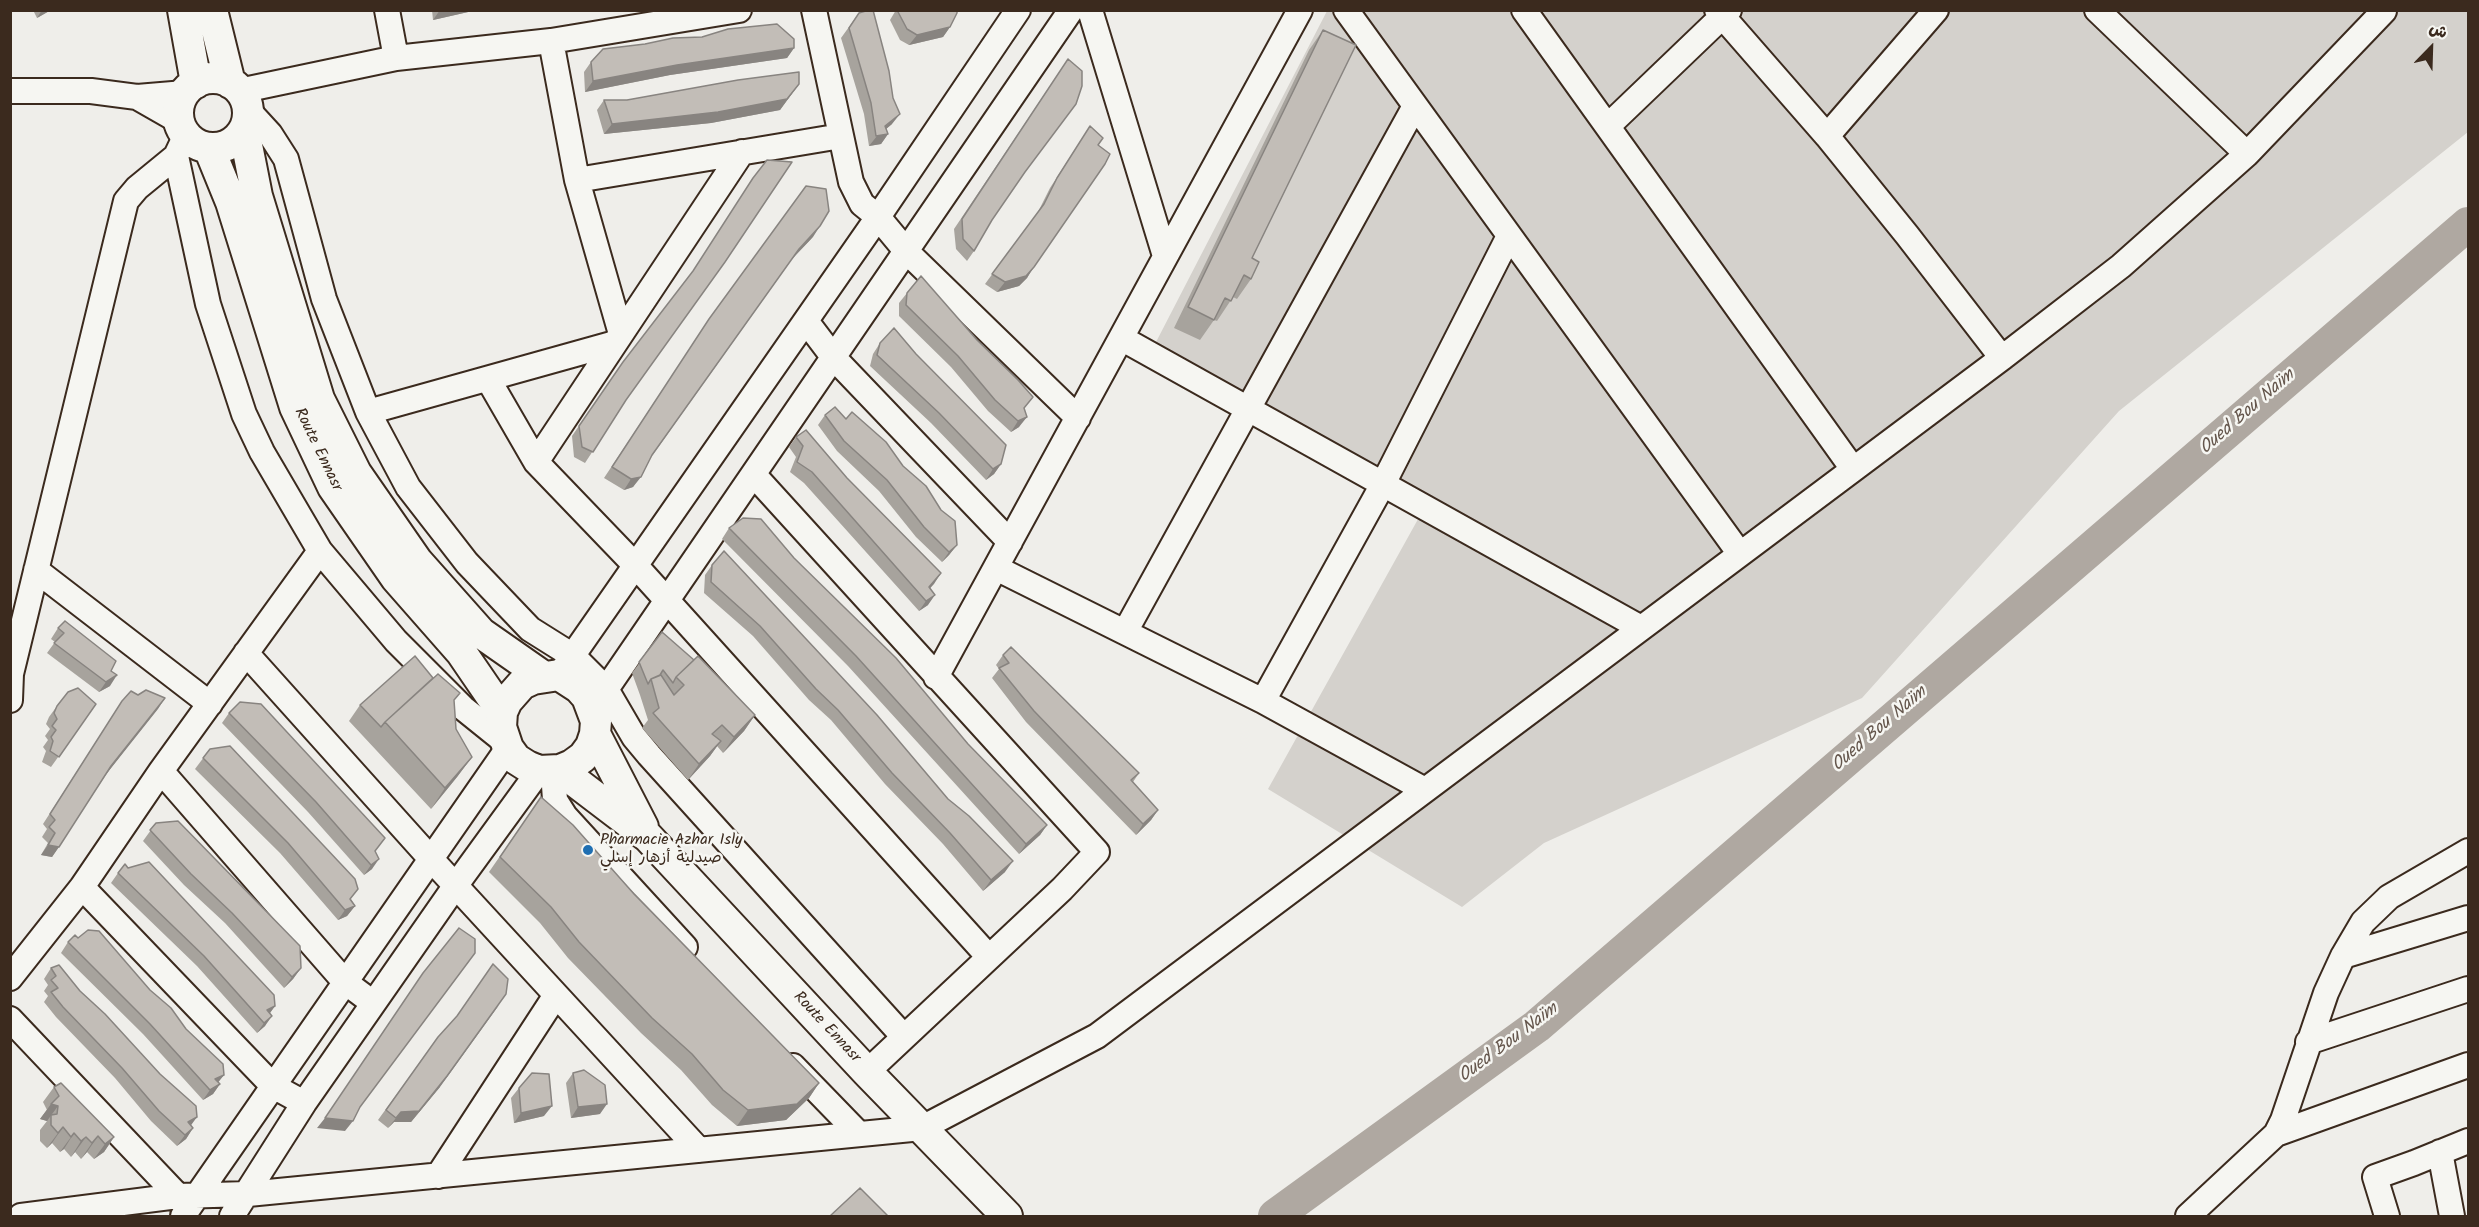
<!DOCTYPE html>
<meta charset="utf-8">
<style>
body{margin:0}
#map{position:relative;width:2479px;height:1227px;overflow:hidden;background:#efeeea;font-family:Kalam,"Playpen Sans Arabic",sans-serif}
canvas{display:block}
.frame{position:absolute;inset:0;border:12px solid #3b2a1e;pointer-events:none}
.north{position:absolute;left:2401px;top:18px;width:60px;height:60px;-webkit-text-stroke:4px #f6f6f2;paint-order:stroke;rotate:23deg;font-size:16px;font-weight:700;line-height:24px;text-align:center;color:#3b2a1e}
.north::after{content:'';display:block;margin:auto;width:21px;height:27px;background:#3b2a1e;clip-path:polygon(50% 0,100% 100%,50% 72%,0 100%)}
</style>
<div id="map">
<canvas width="2479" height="1227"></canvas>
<div class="frame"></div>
<div class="north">ش</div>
</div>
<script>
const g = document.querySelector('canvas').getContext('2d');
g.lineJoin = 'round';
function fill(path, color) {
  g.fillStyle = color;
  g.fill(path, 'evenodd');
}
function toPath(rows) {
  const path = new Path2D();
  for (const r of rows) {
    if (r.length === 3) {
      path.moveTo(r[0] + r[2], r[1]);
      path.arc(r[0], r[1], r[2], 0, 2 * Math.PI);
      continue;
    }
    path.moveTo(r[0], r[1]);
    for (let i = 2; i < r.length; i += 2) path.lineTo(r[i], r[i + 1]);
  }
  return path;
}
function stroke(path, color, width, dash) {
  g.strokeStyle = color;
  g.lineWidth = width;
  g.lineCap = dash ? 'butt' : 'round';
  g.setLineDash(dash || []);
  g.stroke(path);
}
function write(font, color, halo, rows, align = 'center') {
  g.font = font + ' Kalam,"Playpen Sans Arabic",sans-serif';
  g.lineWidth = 5;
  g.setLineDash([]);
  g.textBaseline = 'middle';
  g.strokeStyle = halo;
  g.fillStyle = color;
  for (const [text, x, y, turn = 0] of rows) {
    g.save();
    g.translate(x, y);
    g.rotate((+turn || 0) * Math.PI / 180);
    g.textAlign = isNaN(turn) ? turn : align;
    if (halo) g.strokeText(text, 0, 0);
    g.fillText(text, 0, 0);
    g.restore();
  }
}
fill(toPath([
 [1327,11,2468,11,2468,132,2119,411,1862,698,1544,843,1462,907,1268,789,1422,512,1155,344]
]), '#d4d1cc');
stroke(toPath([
 [1275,1216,1537,1026,2468,224]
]), '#afa8a1', 34);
const minor = toPath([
 [387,10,396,58],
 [814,10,851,182,862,204,878,217,907,252,1078,418],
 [1090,10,1165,256],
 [1346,10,1740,554],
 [1524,10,1853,469],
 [1717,10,1827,136,1907,235,2002,358],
 [2097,10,2247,154],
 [551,41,577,180,621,334],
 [10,91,91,91,137,97,185,93],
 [239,91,396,58,551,41,739,10],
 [137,97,179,121],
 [248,110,270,134,286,159,324,299,368,412,408,487,467,563,530,629,573,656,606,689,634,737,649,755,904,1037],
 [1609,125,1729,10],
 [186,135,176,156,208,304,244,414,262,452,320,551,396,641,463,708,504,741],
 [1827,136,1936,10],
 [577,180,841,136],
 [806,321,834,358,1010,542],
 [1121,338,1641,628],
 [488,379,536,462,635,565,988,956],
 [368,412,615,343],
 [536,462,742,152],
 [754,475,1097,852,1062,889,867,1072],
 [996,568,1263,701,1425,790],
 [36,570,210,704],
 [1125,632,1415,106],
 [246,653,431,859,699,1150],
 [564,668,878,217,1018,10],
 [936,677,1300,10],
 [10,700,11,674,126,201,137,188,176,156],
 [598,701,1071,10],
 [1263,701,1383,484,1509,236],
 [161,771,345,982,373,1003],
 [553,771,555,800,565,816,685,947],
 [82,887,273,1086,304,1103],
 [2343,956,2468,918],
 [10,978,82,887,161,771,320,551],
 [10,1019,178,1196],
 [2308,1042,2468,989],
 [793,1066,859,1134],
 [2276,1134,2468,1065],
 [2440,1152,2452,1216],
 [438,1176,556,995],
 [21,1216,178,1196,248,1194,922,1128,1097,1036,2002,358,2121,266,2247,154,2384,11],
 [183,1216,508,748],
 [232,1216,304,1103,456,885,539,771],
 [2188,1216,2276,1134,2283,1120,2326,993,2343,956,2363,922,2389,897,2468,851],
 [2387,1216,2375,1177,2414,1163,2468,1141]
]);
const major = toPath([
 [183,10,196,83],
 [212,10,230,83],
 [213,113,35],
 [244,130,257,196,319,399,356,473,417,561,481,633,544,677],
 [209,148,231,202,295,407,333,487,396,578,461,652,502,712],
 [559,675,579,688,587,697,596,721,595,734,591,746,583,757,572,765,560,770,539,771,527,766,516,759,508,748,501,727,502,712,507,701,522,684,533,679,559,675],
 [595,734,643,827],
 [560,770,648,837,867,1072,1007,1216]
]);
stroke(minor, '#3b2a1e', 28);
stroke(major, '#3b2a1e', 34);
stroke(minor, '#f6f6f2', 24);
stroke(major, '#f6f6f2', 30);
fill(toPath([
 [33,10,51,10,37,18],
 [432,10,477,10,433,20],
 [896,10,957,10,950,27,943,37,909,45,900,40,890,20],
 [859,13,892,124,886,129,888,134,881,144,869,146,864,114,841,38],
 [1323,30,1252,258,1251,279,1237,299,1233,297,1217,321,1214,320,1200,340,1174,328,1309,50],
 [794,48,787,58,670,75,585,92,584,72,591,62],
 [1068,59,1068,114,1019,180,992,220,974,251,967,261,956,249,954,229],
 [799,84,780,110,711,123,604,134,597,110,604,100,627,100],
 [1090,126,1099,145,1027,278,1019,286,997,292,985,284,1038,212,1050,188],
 [813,237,792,259,652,456,633,487,624,490,604,478,702,330],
 [907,293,1024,410,1019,427,1011,432,988,411,951,367,899,316,899,303],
 [880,343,1001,464,994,474,986,480,931,423,870,366,873,354],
 [623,362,625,402,585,463,574,457,572,436],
 [825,415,957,545,949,555,942,562,916,537,879,491,837,451,818,425],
 [796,437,847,478,941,573,930,588,928,605,919,611,804,483,790,472,796,457,789,447],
 [729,528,794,558,968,744,1047,825,1040,835,1019,854,848,666,722,539],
 [712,565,1005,872,983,891,943,844,885,784,831,720,809,700,753,636,704,593,705,575],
 [58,628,111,671,110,686,99,692,47,653,55,642,51,639],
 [662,632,755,715,744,731,723,753,717,746,710,756,688,780,642,728,648,720,640,695,632,673],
 [1003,655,1139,773,1133,782,1158,810,1151,820,1136,835,1026,722,992,678,999,669,996,665],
 [433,678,454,702,456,729,472,757,457,777,431,809,349,721,360,705],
 [138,695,165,698,107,773,52,857,41,855,48,843,42,837,47,829,43,824,122,701],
 [96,704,51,767,42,762,46,751,43,747,48,740,45,736,50,729,46,724,49,717,57,706],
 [229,713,375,852,372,869,364,875,308,812,222,723],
 [210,749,351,899,355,906,347,916,338,920,280,853,195,769],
 [541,797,819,1083,809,1098,786,1120,737,1126,712,1105,681,1070,641,1033,568,958,540,923,489,872],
 [156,823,301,968,293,979,284,988,225,923,184,885,143,841],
 [118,873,275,1006,270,1013,265,1026,257,1033,197,966,111,883],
 [78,938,150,990,186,1029,224,1075,218,1082,220,1084,213,1094,203,1100,143,1034,61,953,68,942],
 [51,968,80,991,193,1128,186,1139,177,1146,151,1121,115,1078,56,1017,44,1002,48,996,44,991,48,985,44,979],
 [438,1037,440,1087,411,1122,394,1122,388,1128,378,1120],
 [573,1073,600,1114,571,1118,566,1083],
 [54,1087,114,1137,104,1152,94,1159,87,1152,81,1159,75,1152,71,1157,64,1149,60,1152,52,1143,47,1148,40,1141,40,1130,47,1121,40,1119,47,1110,43,1102],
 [519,1088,544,1116,514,1123,511,1098]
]), '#a7a39d');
fill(toPath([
 [42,10,51,10,37,18],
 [440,10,477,10,433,20],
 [950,27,943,37,909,45,917,35],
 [794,48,787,58,670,75,585,92,593,81,677,65],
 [799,84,780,110,711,123,604,134,612,124],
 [900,114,892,124,879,135,888,134,881,144,869,146,885,126],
 [820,226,813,237,792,259,799,249],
 [1034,267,1027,278,1019,286,997,292,1005,282],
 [1027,417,1019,427,1011,432,1018,421],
 [1001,464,994,474,986,480,993,469],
 [641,477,633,487,624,490,631,479],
 [957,545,949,555,942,562,949,552],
 [941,573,934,584,922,597,929,587],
 [935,595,928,605,919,611,926,601],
 [117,675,110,686,99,692,106,682],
 [165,698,158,709,104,777,111,766],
 [755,715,744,731,723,753,734,737],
 [721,741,710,756,688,780,699,764],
 [472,757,457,777,431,809,445,788],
 [1158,810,1151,820,1136,835,1143,824],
 [1047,825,1040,835,1019,854,1026,844],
 [48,845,59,847,52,857,41,855],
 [379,859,372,869,364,875,371,865],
 [1013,861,1005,872,983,891,991,880],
 [355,906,347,916,338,920,345,910],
 [301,968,293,979,284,988,292,977],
 [499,1005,440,1087,411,1122,394,1122,388,1128,396,1118],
 [275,1006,267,1017,260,1020,267,1010],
 [272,1016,265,1026,257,1033,264,1023],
 [224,1075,216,1085,208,1090,215,1079],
 [819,1083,809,1098,786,1120,737,1126,748,1110],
 [220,1084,213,1094,203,1100,210,1090],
 [51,1104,58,1106,47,1121,40,1119],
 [607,1104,600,1114,571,1118,578,1107],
 [552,1106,544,1116,514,1123,521,1113],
 [197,1117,189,1128,188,1122],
 [325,1118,353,1121,345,1131,317,1128],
 [63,1127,52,1143,47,1148,58,1133],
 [193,1128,186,1139,177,1146,185,1135],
 [74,1133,64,1149,60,1152,71,1137],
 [98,1136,87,1152,81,1159,92,1143],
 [86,1137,75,1152,71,1157,81,1141],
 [114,1137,104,1152,94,1159,105,1144]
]), '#888480');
const building = toPath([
 [869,10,873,10,889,71,893,98,900,114,885,126,888,134,876,136,871,103,849,28,859,13,869,10],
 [897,10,957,10,957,13,950,27,917,35,907,29,897,10],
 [777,24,794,39,794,48,677,65,593,81,591,62,603,49,645,44,673,38,702,37,728,29,777,24],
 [1323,30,1356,45,1252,258,1259,262,1251,279,1244,275,1231,301,1225,298,1214,320,1188,307,1323,30],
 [1068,59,1082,71,1082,86,1076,104,1025,172,992,220,974,251,963,239,962,219,1068,59],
 [799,72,799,84,787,99,718,112,612,124,604,100,627,100,738,80,799,72],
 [1090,126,1103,138,1098,145,1110,154,1105,164,1034,267,1026,276,1005,282,992,274,1044,204,1057,178,1090,126],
 [767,160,792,162,725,262,626,400,593,452,582,447,579,426,623,362,693,271,753,178,767,160],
 [806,186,826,189,829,211,820,226,799,249,652,455,641,477,631,479,612,467,709,319,806,186],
 [921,276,977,340,1018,380,1033,397,1024,408,1027,417,1018,421,995,400,958,356,906,305,907,293,921,276],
 [894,328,916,354,1006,445,1001,464,993,469,939,413,877,355,880,343,894,328],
 [835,407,846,419,852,412,886,442,903,466,926,486,941,510,955,521,957,545,949,552,924,527,887,480,844,441,825,415,835,407],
 [806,430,847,478,941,573,929,587,935,595,926,601,812,472,797,462,803,446,796,437,806,430],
 [743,518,761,519,794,558,896,658,968,744,1047,825,1026,844,856,656,729,528,743,518],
 [724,551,877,715,948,799,969,816,1013,861,991,880,950,833,892,773,838,710,816,689,760,626,711,582,712,565,724,551],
 [65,621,116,661,111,671,117,675,106,682,54,643,64,633,58,628,65,621],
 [662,632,694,660,676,677,673,683,663,670,660,675,651,679,648,684,639,662,662,632],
 [1011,647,1139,773,1131,780,1158,810,1143,824,1034,711,999,668,1009,663,1003,655,1011,647],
 [415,656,433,678,385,722,381,727,360,705,415,656],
 [698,656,755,715,734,737,722,725,712,734,721,741,699,764,653,713,659,708,651,679,661,675,674,695,684,685,676,677,698,656],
 [438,674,460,693,454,700,456,729,472,757,445,788,385,722,438,674],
 [78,688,96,704,59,757,50,751,53,741,51,737,56,730,52,726,57,719,54,713,57,706,68,692,78,688],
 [146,690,165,698,111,766,59,847,48,845,55,833,49,827,55,820,50,814,122,701,131,691,138,695,146,690],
 [240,702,261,704,385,838,375,851,379,859,371,865,316,802,229,713,240,702],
 [230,746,355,879,358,889,350,899,355,906,345,910,288,843,203,758,210,749,230,746],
 [541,797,573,825,634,894,819,1083,797,1104,748,1110,723,1090,692,1054,652,1018,579,942,551,907,500,857,541,797],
 [178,821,300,946,301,968,292,977,232,913,191,874,150,830,156,823,178,821],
 [149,862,274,995,275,1006,267,1010,272,1016,264,1023,204,956,118,873,125,864,128,868,149,862],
 [459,928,475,939,475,953,360,1107,353,1121,325,1118,423,973,459,928],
 [88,930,99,931,150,990,171,1008,186,1029,223,1064,224,1075,215,1079,220,1084,210,1090,150,1024,68,942,75,935,78,938,88,930],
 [493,964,508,979,506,994,447,1076,419,1111,401,1112,396,1118,386,1110,438,1037,457,1016,493,964],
 [59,965,80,991,105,1014,160,1074,196,1106,197,1117,188,1122,193,1128,185,1135,159,1111,122,1068,63,1007,51,992,58,988,51,980,56,976,51,968,59,965],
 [584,1070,605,1085,607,1104,578,1107,573,1073,584,1070],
 [532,1073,549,1074,552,1106,521,1113,519,1088,532,1073],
 [61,1083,114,1137,105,1144,98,1136,92,1143,86,1137,81,1141,74,1133,71,1137,63,1127,58,1133,51,1125,51,1115,57,1114,58,1106,51,1104,59,1096,54,1087,61,1083],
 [860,1188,888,1216,830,1216,860,1188]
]);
fill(building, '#c2bdb7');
stroke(building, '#888480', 1.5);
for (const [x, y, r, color] of [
 [588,850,6,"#1f6fb2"]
]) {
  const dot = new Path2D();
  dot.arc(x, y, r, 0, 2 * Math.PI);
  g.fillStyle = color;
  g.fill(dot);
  stroke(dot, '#f6f6f2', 2);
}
write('16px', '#3b2a1e', '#f6f6f2', [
 ["Route Ennasr",317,450,64],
 ["Route Ennasr",826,1028,47]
]);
write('16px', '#3b2a1e', '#f6f6f2', [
 ["Pharmacie Azhar Isly",600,841],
 ["صيدلية أزهار إسلي",600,859]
], 'left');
write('italic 18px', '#64564c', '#f6f6f2', [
 ["Oued Bou Naïm",2248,413,-41],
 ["Oued Bou Naïm",1880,730,-41],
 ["Oued Bou Naïm",1509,1044,-37]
]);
</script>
